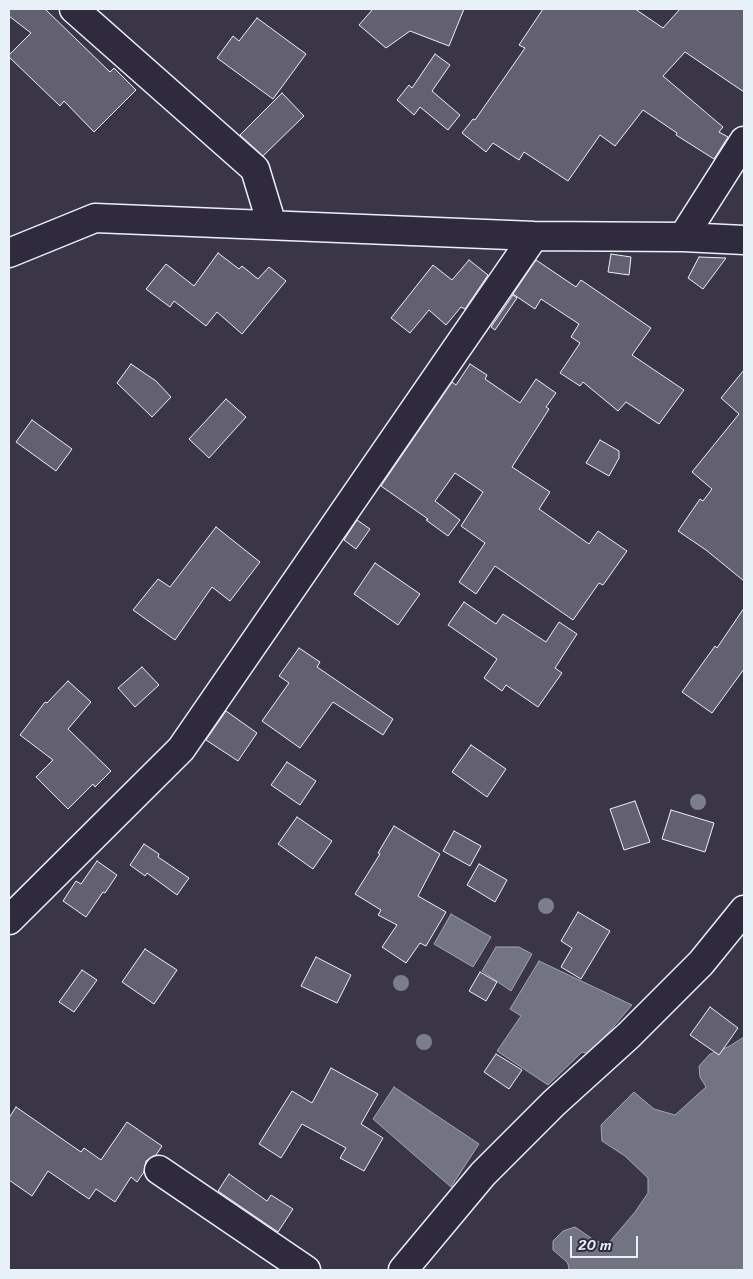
<!DOCTYPE html>
<style>
body{margin:0}
#map{position:relative;width:753px;height:1279px;overflow:hidden;background:#3a3648;font-family:Sriracha,sans-serif}
canvas{display:block}
.frame{position:absolute;inset:0;border:10px solid #e8f1f8;pointer-events:none}
.scale{position:absolute;left:570px;top:1236px;width:68px;height:22px;box-sizing:border-box;border:2px solid #e8f1f8;border-top:0;padding-left:6px;font-size:15px;line-height:18px;white-space:nowrap;color:#e8f1f8;-webkit-text-stroke:4px #2f2a3d;paint-order:stroke}
</style>
<div id="map">
<canvas width="753" height="1279"></canvas>
<div class="frame"></div>
<div class="scale">20 m</div>
</div>
<script>
const g = document.querySelector('canvas').getContext('2d');
g.lineJoin = 'round';
function fill(path, color) {
  g.fillStyle = color;
  g.fill(path, 'evenodd');
}
function toPath(rows) {
  const path = new Path2D();
  for (const r of rows) {
    path.moveTo(r[0], r[1]);
    for (let i = 2; i < r.length; i += 2) path.lineTo(r[i], r[i + 1]);
  }
  return path;
}
function stroke(path, color, width, dash) {
  g.strokeStyle = color;
  g.lineWidth = width;
  g.lineCap = dash ? 'butt' : 'round';
  g.setLineDash(dash || []);
  g.stroke(path);
}
const water = toPath([
 [451,914,491,937,473,967,434,944,451,914],
 [496,947,519,947,532,954,511,991,482,971,496,947],
 [539,961,632,1005,590,1054,582,1052,548,1085,497,1051,521,1016,510,1009,539,961],
 [744,1037,744,1270,568,1270,569,1267,567,1262,553,1250,553,1241,563,1231,575,1227,594,1240,607,1245,635,1212,648,1193,648,1178,625,1156,602,1141,601,1125,634,1092,654,1109,675,1115,706,1087,700,1077,699,1066,710,1054,728,1047,744,1037],
 [394,1087,479,1144,451,1187,373,1119,394,1087]
]);
fill(water, '#737482');
stroke(water, '#a2a6b1', 1);
const building = toPath([
 [9,9,45,9,110,72,114,68,136,90,94,132,64,101,60,106,9,57,9,55,31,33,9,16,9,9],
 [373,9,464,9,449,46,410,31,386,48,359,25,373,9],
 [543,9,635,9,663,28,680,9,744,9,744,92,685,52,663,76,723,127,719,132,728,137,714,159,676,135,677,133,643,110,615,146,600,135,568,181,524,152,519,160,493,143,486,152,462,133,473,119,475,120,525,48,519,45,543,9],
 [257,18,306,54,273,99,217,58,233,36,239,41,257,18],
 [435,54,450,65,432,91,460,115,448,130,420,107,414,115,397,100,409,85,412,88,435,54],
 [282,93,304,116,263,156,240,135,282,93],
 [218,253,239,269,242,266,258,279,269,267,286,281,242,334,217,312,206,326,174,301,170,307,146,289,166,264,194,286,218,253],
 [611,254,631,257,629,275,608,272,611,254],
 [699,257,726,258,703,289,688,278,699,257],
 [469,260,488,275,465,309,461,307,446,325,429,310,410,333,391,318,433,265,452,280,469,260],
 [536,260,576,287,581,280,651,328,632,355,684,390,659,424,626,402,618,411,583,382,580,386,560,373,580,343,571,337,579,324,541,299,535,309,513,294,536,260],
 [513,295,517,298,495,330,491,327,513,295],
 [131,364,156,381,171,397,152,417,117,383,131,364],
 [470,364,487,375,485,379,520,403,536,379,556,393,546,407,549,409,512,467,550,492,539,509,589,544,598,531,627,551,603,585,599,583,573,620,495,566,476,594,459,582,485,543,461,526,483,492,455,473,435,501,460,520,448,536,426,520,428,519,381,486,452,382,456,385,470,364],
 [744,370,744,581,706,550,678,531,700,499,703,501,712,489,692,472,739,414,721,398,744,370],
 [226,399,246,417,209,458,189,439,226,399],
 [32,420,72,449,56,471,16,442,32,420],
 [600,440,619,451,619,458,609,476,586,463,600,440],
 [357,520,370,529,356,549,344,540,357,520],
 [216,527,260,562,230,601,212,587,175,640,133,610,158,579,170,587,216,527],
 [375,563,420,594,398,625,354,594,375,563],
 [464,602,496,624,503,614,546,642,559,622,577,634,555,668,562,673,538,707,506,685,502,691,484,678,497,659,448,625,464,602],
 [744,608,744,669,712,713,682,692,715,646,717,648,744,608],
 [299,648,320,662,317,667,393,719,383,735,333,702,300,748,262,721,289,683,279,676,299,648],
 [142,667,159,685,135,707,118,688,142,667],
 [68,681,91,702,68,729,111,771,95,787,93,784,68,809,36,777,53,760,20,735,45,702,47,703,68,681],
 [226,711,257,733,238,761,206,740,226,711],
 [471,745,506,769,487,797,452,772,471,745],
 [287,762,316,781,300,805,271,785,287,762],
 [635,801,650,842,624,850,610,809,635,801],
 [671,810,714,823,705,852,662,839,671,810],
 [297,817,332,841,313,869,278,844,297,817],
 [394,826,440,854,418,896,446,912,426,946,420,943,406,963,382,947,397,925,378,915,381,910,355,894,380,854,378,853,394,826],
 [454,831,481,846,470,866,443,851,454,831],
 [144,844,159,854,158,857,189,878,177,895,147,873,145,876,130,865,144,844],
 [97,861,117,875,105,893,103,892,86,917,63,901,76,881,81,884,97,861],
 [479,864,507,880,495,902,467,885,479,864],
 [578,912,610,931,581,979,561,967,572,948,561,941,578,912],
 [145,949,177,970,154,1004,122,982,145,949],
 [316,957,351,975,337,1003,301,986,316,957],
 [82,970,97,980,74,1012,59,1002,82,970],
 [480,972,497,982,486,1001,469,991,480,972],
 [710,1007,738,1028,719,1055,690,1035,710,1007],
 [496,1054,522,1070,509,1089,484,1072,496,1054],
 [331,1068,378,1094,361,1124,383,1138,364,1171,340,1158,346,1148,302,1124,281,1158,259,1144,292,1091,312,1103,331,1068],
 [16,1107,81,1152,84,1148,101,1160,127,1122,162,1146,156,1155,146,1161,144,1172,137,1182,131,1177,115,1202,96,1189,89,1199,48,1171,32,1196,9,1180,9,1118,16,1107],
 [229,1174,267,1201,271,1195,293,1209,278,1232,218,1191,229,1174]
]);
fill(building, '#636171');
stroke(building, '#e8f1f8', 1);
const minor = toPath([
 [74,9,255,169,272,225],
 [683,237,744,141],
 [9,253,95,218,534,236,683,237,744,240],
 [9,920,181,749,534,236],
 [159,1170,306,1270],
 [403,1270,483,1174,554,1103,628,1036,701,963,744,910]
]);
stroke(minor, '#e8f1f8', 31);
stroke(minor, '#2f2a3d', 28);
g.fillStyle = '#7d7e8b';
for (const [x, y] of [
 [698,802],
 [546,906],
 [401,983],
 [424,1042]
]) {
  g.beginPath();
  g.arc(x, y, 8, 0, 2 * Math.PI);
  g.fill();
}
</script>
